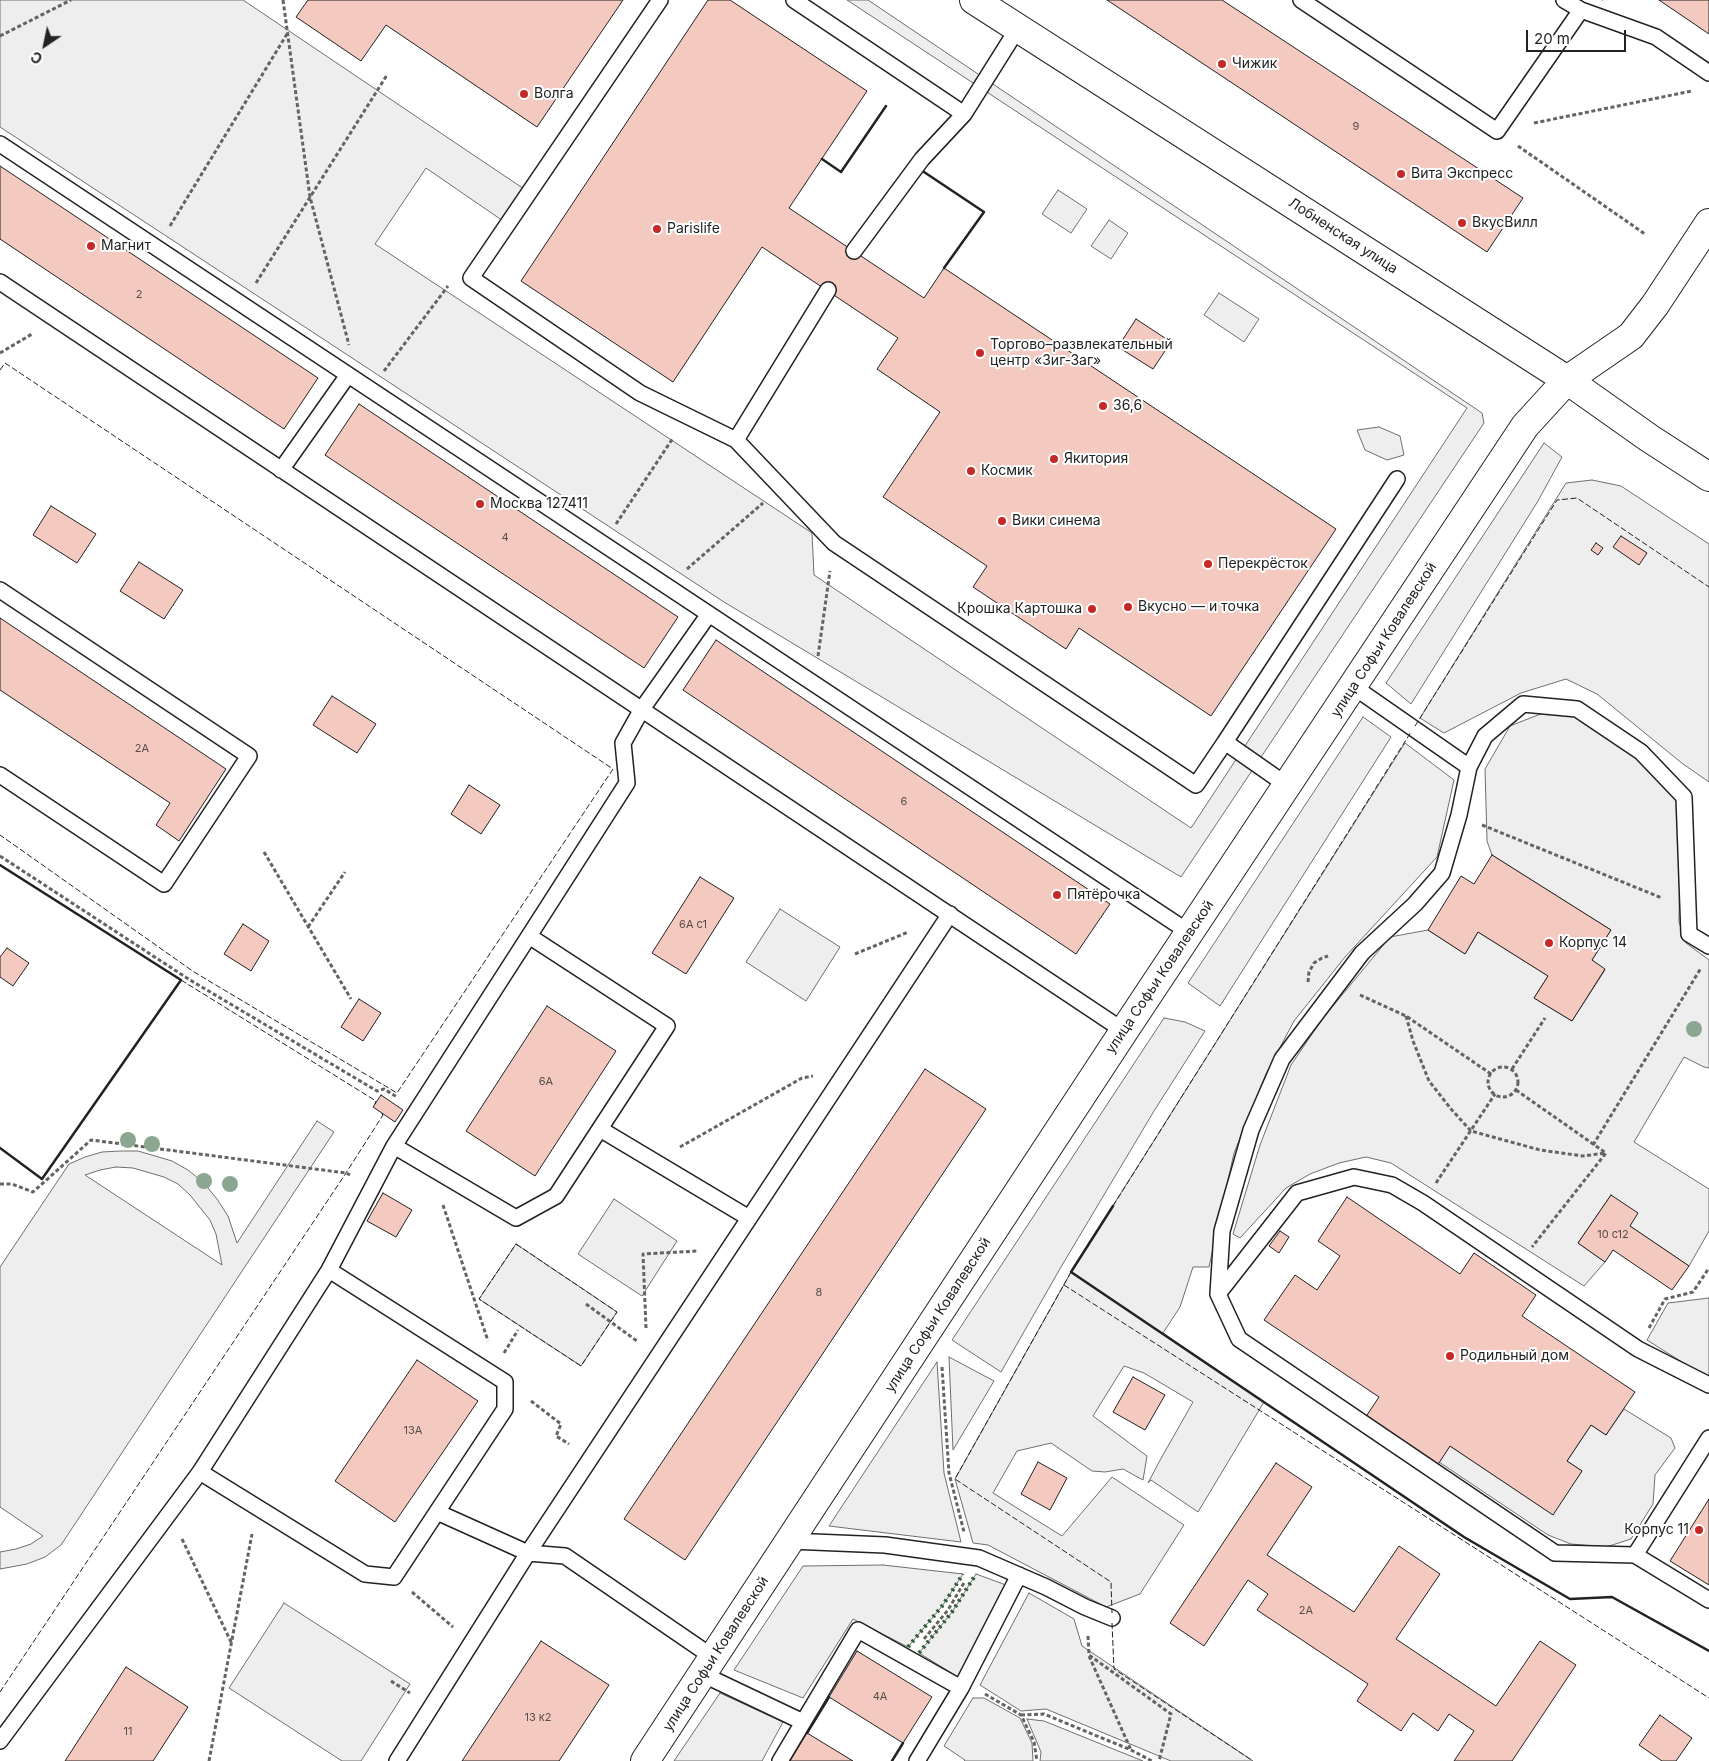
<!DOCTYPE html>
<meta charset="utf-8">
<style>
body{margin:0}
#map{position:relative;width:1709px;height:1761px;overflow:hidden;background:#fff;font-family:Inter,sans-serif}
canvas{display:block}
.north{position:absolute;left:20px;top:20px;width:50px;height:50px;-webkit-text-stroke:4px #fff;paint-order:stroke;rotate:214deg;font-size:14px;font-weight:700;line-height:20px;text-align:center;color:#222}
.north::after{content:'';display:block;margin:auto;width:18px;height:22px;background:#222;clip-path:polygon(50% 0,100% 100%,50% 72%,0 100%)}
.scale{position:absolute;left:1526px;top:30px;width:100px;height:22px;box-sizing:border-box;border:2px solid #222;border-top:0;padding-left:6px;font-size:15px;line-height:18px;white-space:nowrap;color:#222;-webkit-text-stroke:4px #fff;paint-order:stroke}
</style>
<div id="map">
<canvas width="1709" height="1761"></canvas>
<div class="north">С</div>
<div class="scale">20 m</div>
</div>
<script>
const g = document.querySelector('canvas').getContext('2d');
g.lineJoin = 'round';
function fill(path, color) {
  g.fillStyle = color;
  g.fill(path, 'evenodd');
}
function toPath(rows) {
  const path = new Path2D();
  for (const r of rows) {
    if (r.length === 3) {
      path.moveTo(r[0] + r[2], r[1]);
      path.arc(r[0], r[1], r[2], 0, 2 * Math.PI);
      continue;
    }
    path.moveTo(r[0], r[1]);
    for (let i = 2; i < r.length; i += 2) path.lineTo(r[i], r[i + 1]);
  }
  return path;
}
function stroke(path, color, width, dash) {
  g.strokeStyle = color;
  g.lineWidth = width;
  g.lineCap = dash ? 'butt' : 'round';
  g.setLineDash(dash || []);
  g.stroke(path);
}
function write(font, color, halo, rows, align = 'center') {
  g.font = font + ' Inter,sans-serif';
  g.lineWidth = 4;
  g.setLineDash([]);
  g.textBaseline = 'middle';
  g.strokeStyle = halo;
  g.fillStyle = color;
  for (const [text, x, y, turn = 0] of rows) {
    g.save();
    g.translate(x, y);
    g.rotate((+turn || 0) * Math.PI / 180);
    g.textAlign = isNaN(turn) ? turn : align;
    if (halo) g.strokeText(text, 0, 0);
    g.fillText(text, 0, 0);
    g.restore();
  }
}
const green = toPath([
 [0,0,243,0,527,191,506,223,426,168,375,244,812,533,814,575,1191,828,1467,408,847,0,868,0,1482,413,1484,423,1181,877,724,602,0,127,0,0],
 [1058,190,1087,209,1071,233,1042,214,1058,190],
 [1109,220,1128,233,1111,259,1091,246,1109,220],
 [1219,293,1259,319,1244,342,1204,315,1219,293],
 [1379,427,1400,436,1404,455,1387,460,1365,450,1357,430,1379,427],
 [1544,443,1562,457,1538,501,1411,704,1386,683,1544,443],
 [1592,480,1621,486,1709,544,1709,782,1683,764,1597,694,1566,679,1521,693,1444,733,1420,718,1566,483,1592,480],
 [1548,711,1577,717,1638,756,1678,801,1680,834,1679,922,1686,943,1709,960,1709,1068,1704,1067,1684,1057,1634,1142,1709,1189,1709,1231,1689,1266,1630,1226,1611,1195,1578,1243,1605,1262,1584,1286,1391,1163,1366,1157,1339,1163,1310,1174,1286,1188,1240,1238,1233,1234,1260,1145,1291,1065,1323,1018,1390,937,1428,930,1465,954,1478,932,1548,976,1534,998,1572,1021,1605,970,1592,960,1611,930,1492,855,1487,841,1485,769,1510,726,1548,711],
 [1363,717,1391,737,1220,1006,1188,983,1363,717],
 [1405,743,1454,780,1437,857,1345,957,1294,1021,1266,1074,1234,1153,1209,1267,1193,1267,1180,1307,1163,1333,1264,1402,1198,1512,1151,1480,1148,1483,1159,1462,1193,1402,1144,1373,1124,1366,1093,1416,1147,1456,1143,1480,1123,1469,1105,1472,1092,1471,1051,1443,1017,1451,993,1493,1062,1536,1112,1477,1184,1525,1140,1594,1106,1607,988,1545,973,1543,955,1479,1071,1272,1405,743],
 [780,909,840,947,806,1001,746,962,780,909],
 [1164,1018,1185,1022,1205,1031,1154,1111,1061,1267,1001,1372,952,1340,1164,1018],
 [317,1121,334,1132,61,1545,45,1557,27,1564,0,1569,0,1552,16,1549,31,1544,43,1536,0,1507,0,1267,69,1164,85,1157,102,1152,120,1151,138,1151,172,1161,188,1170,204,1183,217,1199,228,1216,237,1243,317,1121],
 [116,1167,133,1168,164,1177,178,1184,190,1195,210,1220,216,1234,222,1265,85,1175,100,1170,116,1167],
 [614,1199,677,1241,642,1296,578,1254,614,1199],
 [516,1244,617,1312,581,1366,479,1299,516,1244],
 [1709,1298,1709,1379,1647,1340,1668,1303,1709,1298],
 [949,1357,994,1381,953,1450,949,1357],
 [937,1362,944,1473,961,1542,829,1526,937,1362],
 [1624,1409,1671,1438,1675,1448,1655,1475,1653,1504,1631,1539,1606,1547,1571,1544,1548,1535,1439,1462,1450,1446,1552,1514,1582,1471,1567,1461,1591,1425,1606,1435,1624,1409],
 [883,1565,963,1574,943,1605,908,1647,853,1619,803,1698,734,1670,803,1566,883,1565],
 [976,1574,1006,1585,958,1677,919,1653,952,1612,976,1574],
 [1029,1593,1074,1619,1082,1646,1253,1761,1171,1761,1046,1709,1021,1711,980,1685,1029,1593],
 [284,1603,410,1684,361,1761,342,1761,229,1688,284,1603],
 [720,1693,783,1722,762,1761,674,1761,720,1693],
 [973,1698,984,1698,1020,1718,1032,1743,1033,1761,964,1761,965,1760,944,1746,973,1698],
 [1027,1719,1044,1721,1143,1761,1040,1761,1041,1752,1027,1719]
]);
fill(green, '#eee');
stroke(green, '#6f6f6f', 1);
const building = toPath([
 [308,0,623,0,537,127,386,25,361,61,296,17,308,0],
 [708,0,730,0,867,91,789,208,924,298,944,268,1336,529,1211,716,1079,628,1066,649,973,587,987,566,883,497,940,412,877,369,898,338,762,247,673,382,521,281,708,0],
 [1107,0,1222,0,1523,198,1487,252,1107,0],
 [1659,0,1709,0,1709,34,1659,0],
 [0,166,318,378,284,429,0,239,0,166],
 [1136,319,1171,342,1153,369,1118,347,1136,319],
 [359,404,678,617,644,668,325,455,359,404],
 [51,506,96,534,77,563,33,535,51,506],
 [1621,536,1647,553,1639,565,1613,547,1621,536],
 [1596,543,1603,548,1598,555,1591,550,1596,543],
 [139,562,183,590,164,619,120,591,139,562],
 [0,618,226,769,179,841,156,825,170,803,0,690,0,618],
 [716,640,1110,904,1076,954,683,690,716,640],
 [332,696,376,724,357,753,313,725,332,696],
 [469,785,500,805,481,834,451,814,469,785],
 [1492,855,1611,930,1592,960,1605,969,1572,1021,1534,998,1548,976,1478,932,1465,954,1428,930,1461,876,1474,884,1492,855],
 [700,877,734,898,686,974,652,953,700,877],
 [243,924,269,941,251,971,224,954,243,924],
 [7,948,29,963,13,986,0,977,0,957,7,948],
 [359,999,381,1013,363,1041,341,1027,359,999],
 [547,1006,616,1051,535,1176,466,1131,547,1006],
 [925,1069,986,1109,685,1560,624,1519,925,1069],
 [381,1095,403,1110,395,1122,373,1107,381,1095],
 [383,1193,412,1210,396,1237,367,1221,383,1193],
 [1611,1195,1638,1213,1630,1226,1689,1266,1672,1290,1613,1250,1605,1262,1578,1243,1611,1195],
 [1347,1197,1460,1274,1474,1253,1536,1295,1522,1316,1635,1392,1606,1435,1591,1425,1567,1461,1582,1471,1553,1515,1450,1446,1437,1466,1365,1418,1379,1397,1264,1320,1295,1275,1317,1290,1340,1256,1318,1241,1347,1197],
 [1280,1231,1289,1237,1279,1253,1269,1246,1280,1231],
 [417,1360,478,1401,395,1522,335,1481,417,1360],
 [1133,1377,1165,1395,1145,1430,1113,1412,1133,1377],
 [1038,1462,1067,1478,1050,1510,1021,1494,1038,1462],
 [1276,1463,1312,1487,1267,1555,1354,1612,1399,1546,1440,1574,1396,1639,1496,1706,1540,1641,1576,1665,1512,1761,1454,1761,1474,1731,1449,1714,1438,1731,1413,1713,1401,1731,1357,1701,1368,1684,1257,1610,1268,1594,1248,1580,1204,1646,1170,1623,1276,1463],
 [1709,1499,1709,1585,1670,1561,1709,1499],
 [541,1641,609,1685,559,1761,462,1761,541,1641],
 [857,1651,932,1697,903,1743,829,1697,857,1651],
 [126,1667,188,1707,155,1758,153,1761,65,1761,126,1667],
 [1660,1715,1692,1738,1676,1761,1662,1761,1639,1745,1660,1715],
 [807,1733,853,1761,790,1761,807,1733]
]);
fill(building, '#f3c9c0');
stroke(building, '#222', 1);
const lane = toPath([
 [660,0,471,278,640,393,736,440],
 [794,0,964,114],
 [1301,0,1497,131,1581,10],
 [1564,0,1581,10,1656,37,1709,73],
 [0,144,1190,933],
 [854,251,922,159,964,114,1018,28],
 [0,282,1124,1031],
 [828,290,736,440,834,543,1196,785,1225,742,1288,786],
 [281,470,348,375],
 [0,590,249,756,164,884,0,775],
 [1354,687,1469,767],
 [1225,742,1397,479],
 [529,936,627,783,623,743,642,709,709,614],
 [600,1129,749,1218],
 [1218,1294,1222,1231,1251,1130,1282,1059,1362,953,1415,904,1442,873,1459,815,1469,767,1485,736,1523,704,1577,709,1641,752,1684,797,1689,934,1709,946],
 [1709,1385,1638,1349,1423,1203,1392,1185,1354,1177,1297,1193,1218,1294,1239,1339,1555,1553,1635,1555,1709,1600],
 [200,1472,365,1574,394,1577,505,1409,505,1382,329,1270],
 [437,1512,528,1553,565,1556,714,1658],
 [790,1541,885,1545,979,1558,1046,1587,1085,1607,1112,1618],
 [1635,1555,1709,1438],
 [702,1674,803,1722],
 [0,1741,200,1472,329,1270,394,1146,529,936,667,1026,556,1196,516,1218,394,1146],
 [397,1761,528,1553,950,914],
 [780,1761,858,1630,961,1688],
 [917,1761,961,1688,1019,1575]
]);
const secondary = toPath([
 [974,0,1567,380,1649,438,1709,477],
 [645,1761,1124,1031,1525,426,1567,380,1631,336,1655,305,1709,223]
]);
stroke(lane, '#222', 18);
stroke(secondary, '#222', 30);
stroke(toPath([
 [283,0,310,197,349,345],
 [0,36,71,0],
 [1534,123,1692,91],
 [1518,146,1645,234],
 [170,226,287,34],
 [256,283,387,75],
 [0,353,32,334],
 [384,371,448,286],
 [616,524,673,438],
 [687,569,763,503],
 [818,656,830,571],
 [1482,825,1662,898],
 [264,852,351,999],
 [0,856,190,980,377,1091,384,1089,397,1097],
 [308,927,345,872],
 [855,954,908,932],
 [1308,982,1309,972,1314,963,1322,958,1328,956],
 [1360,995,1406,1016,1491,1074],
 [1406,1016,1413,1041,1429,1081,1451,1109,1471,1131,1540,1150,1583,1156,1606,1153],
 [1503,1082,15],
 [1512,1069,1545,1018],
 [1516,1090,1606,1153,1532,1247],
 [1593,1145,1701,968],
 [680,1147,802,1078,813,1076],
 [1436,1183,1495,1094],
 [0,1184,12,1184,33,1192,91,1140,346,1173,350,1175],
 [443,1205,488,1341],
 [586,1304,637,1341],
 [646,1328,643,1254,698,1251],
 [1649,1328,1665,1299,1693,1292,1709,1268],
 [504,1353,518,1330],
 [942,1367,949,1473,964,1532],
 [531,1401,561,1424,556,1436,569,1444],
 [182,1539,232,1644],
 [412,1592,453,1627],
 [1088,1636,1089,1655,1171,1714,1159,1761],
 [924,1639,948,1610,965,1581],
 [1089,1656,1131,1750],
 [391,1681,410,1693],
 [985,1694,1021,1715,1034,1742,1037,1761],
 [1021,1715,1044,1714,1131,1750,1152,1761],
 [209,1761,252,1534]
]), '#646464', 3, [4, 2.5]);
stroke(lane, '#fff', 15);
stroke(secondary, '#fff', 28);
stroke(toPath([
 [908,1647,943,1605,963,1574],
 [919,1653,952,1612,976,1574]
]), '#2f5e38', 4, [2.5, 4]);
stroke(toPath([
 [1602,0,1603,0],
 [0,370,5,363,613,769,397,1093,194,972,0,835],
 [1415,726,1557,500,1577,498,1709,587],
 [181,980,376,1101,375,1104],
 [1113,1206,1411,732],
 [516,1244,617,1312,581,1366,479,1299,516,1244],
 [1071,1272,955,1479,1111,1582,1112,1613],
 [1064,1285,1709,1698],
 [1112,1623,1114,1669,1253,1761],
 [0,1692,346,1173,383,1115,380,1112]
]), '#222', 1, [6, 2.5]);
stroke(toPath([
 [822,159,841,172,886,106],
 [924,172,984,212,944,268],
 [0,865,181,980,42,1179,0,1148],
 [1113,1206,1071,1272,1464,1537,1570,1599,1612,1597,1709,1651],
 [807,1733,829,1697],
 [892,1761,903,1743]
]), '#222', 2.5);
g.fillStyle = '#8da692';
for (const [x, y] of [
 [1694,1029],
 [128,1140],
 [152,1144],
 [204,1181],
 [230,1184]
]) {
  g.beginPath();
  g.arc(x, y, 8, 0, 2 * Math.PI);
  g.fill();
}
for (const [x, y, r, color] of [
 [1222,64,5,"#c62828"],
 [524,94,5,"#c62828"],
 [1401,174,5,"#c62828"],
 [1462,223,5,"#c62828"],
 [657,229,5,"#c62828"],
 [91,246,5,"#c62828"],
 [980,353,5,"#c62828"],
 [1103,406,5,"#c62828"],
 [1054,459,5,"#c62828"],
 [971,471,5,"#c62828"],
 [480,504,5,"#c62828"],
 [1002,521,5,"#c62828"],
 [1208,564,5,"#c62828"],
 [1128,607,5,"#c62828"],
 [1092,609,5,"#c62828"],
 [1057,895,5,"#c62828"],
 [1549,943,5,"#c62828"],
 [1450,1356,5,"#c62828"],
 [1699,1530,5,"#c62828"]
]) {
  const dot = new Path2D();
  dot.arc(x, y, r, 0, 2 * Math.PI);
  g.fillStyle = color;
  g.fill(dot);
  stroke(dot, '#fff', 2);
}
write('11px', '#564c4a', null, [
 ["9",1356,127],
 ["2",139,295],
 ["4",505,538],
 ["2А",142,749],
 ["6",904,802],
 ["6А с1",693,925],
 ["6А",546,1082],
 ["10 с12",1613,1235],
 ["8",819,1293],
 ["13А",413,1431],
 ["2А",1306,1611],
 ["4А",880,1697],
 ["13 к2",538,1718],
 ["11",128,1732]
]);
write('14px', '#222', '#fff', [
 ["Чижик",1232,64],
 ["Волга",534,94],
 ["Вита Экспресс",1411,174],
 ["ВкусВилл",1472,223],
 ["Parislife",667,229],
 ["Магнит",101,246],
 ["Торгово–развлекательный",990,345],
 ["центр «Зиг-Заг»",990,361],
 ["36,6",1113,406],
 ["Якитория",1064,459],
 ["Космик",981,471],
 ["Москва 127411",490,504],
 ["Вики синема",1012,521],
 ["Перекрёсток",1218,564],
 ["Вкусно — и точка",1138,607],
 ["Крошка Картошка",1082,609,"right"],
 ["Пятёрочка",1067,895],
 ["Корпус 14",1559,943],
 ["Родильный дом",1460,1356],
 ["Корпус 11",1689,1530,"right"]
], 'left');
write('14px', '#222', '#fff', [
 ["Лобненская улица",1343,236,33],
 ["улица Софьи Ковалевской",1384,640,-57],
 ["улица Софьи Ковалевской",1160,977,-56],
 ["улица Софьи Ковалевской",938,1315,-57],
 ["улица Софьи Ковалевской",716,1654,-57]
]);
</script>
